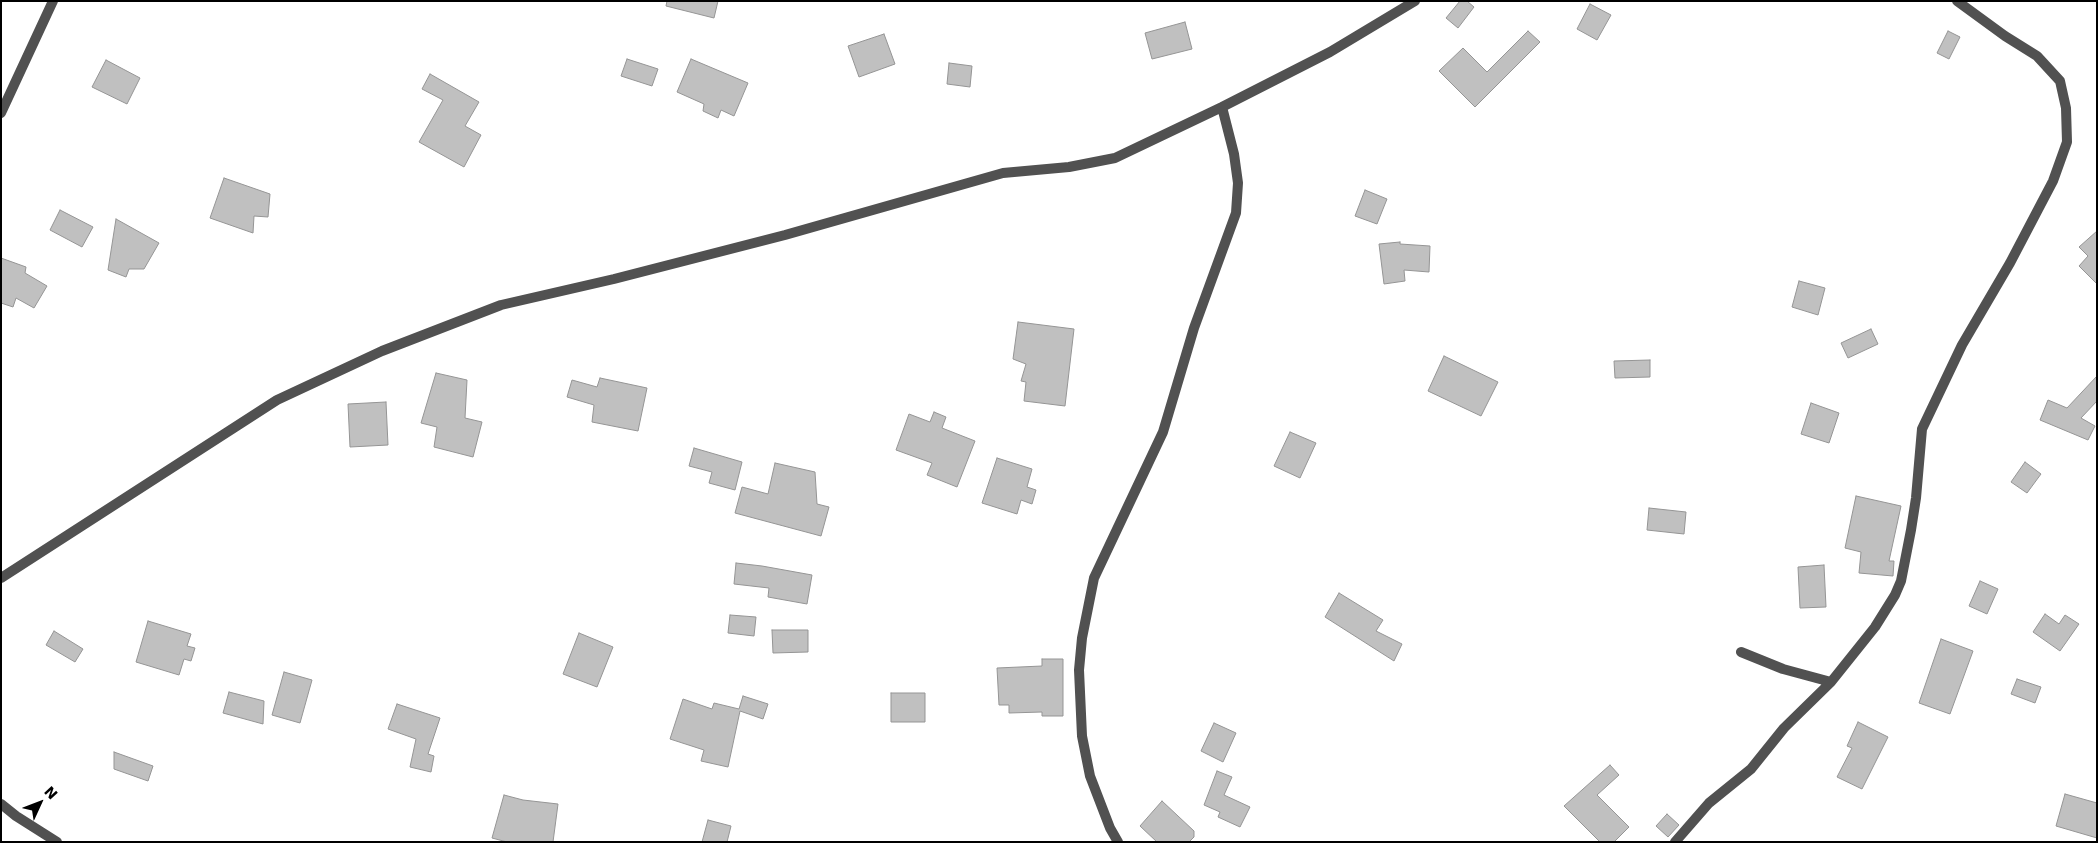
<!DOCTYPE html>
<style>
body{margin:0}
#map{position:relative;width:2098px;height:843px;overflow:hidden;background:#fff;font-family:"DejaVu Sans",sans-serif}
canvas{display:block}
.frame{position:absolute;inset:0;border:2px solid #000;pointer-events:none}
.north{position:absolute;left:15px;top:778px;width:50px;height:50px;-webkit-text-stroke:4px #fff;paint-order:stroke;rotate:47deg;font-size:14px;font-weight:700;line-height:20px;text-align:center;color:#000}
.north::after{content:'';display:block;margin:auto;width:18px;height:22px;background:#000;clip-path:polygon(50% 0,100% 100%,50% 72%,0 100%)}
</style>
<div id="map">
<canvas width="2098" height="843"></canvas>
<div class="frame"></div>
<div class="north">N</div>
</div>
<script>
const g = document.querySelector('canvas').getContext('2d');
g.lineJoin = 'round';
function fill(path, color) {
  g.fillStyle = color;
  g.fill(path, 'evenodd');
}
function toPath(rows) {
  const path = new Path2D();
  for (const r of rows) {
    path.moveTo(r[0], r[1]);
    for (let i = 2; i < r.length; i += 2) path.lineTo(r[i], r[i + 1]);
  }
  return path;
}
function stroke(path, color, width, dash) {
  g.strokeStyle = color;
  g.lineWidth = width;
  g.lineCap = dash ? 'butt' : 'round';
  g.setLineDash(dash || []);
  g.stroke(path);
}
const building = toPath([
 [667,1,718,1,714,18,666,6,667,1],
 [1460,1,1467,1,1474,7,1458,28,1446,18,1460,1],
 [1590,4,1611,15,1597,40,1577,29,1590,4],
 [1185,22,1192,49,1152,59,1145,33,1185,22],
 [1528,31,1540,42,1475,107,1439,71,1463,48,1487,72,1528,31],
 [1948,31,1960,37,1949,59,1937,53,1948,31],
 [884,34,895,64,859,77,848,46,884,34],
 [627,59,658,69,652,86,621,76,627,59],
 [691,59,748,83,734,116,721,110,718,118,703,111,704,104,677,92,691,59],
 [106,60,140,78,127,104,92,87,106,60],
 [949,63,972,66,970,87,947,84,949,63],
 [430,74,479,102,465,126,481,135,464,167,419,142,443,100,422,89,430,74],
 [224,178,270,194,268,217,254,216,253,233,210,218,224,178],
 [1365,190,1387,199,1377,224,1355,216,1365,190],
 [60,210,93,227,82,247,50,230,60,210],
 [116,219,159,243,144,269,129,269,126,277,108,270,116,219],
 [2097,231,2097,284,2079,266,2088,256,2079,247,2097,231],
 [1400,242,1400,244,1430,246,1429,272,1404,270,1405,281,1384,284,1379,244,1400,242],
 [1,258,26,267,25,273,47,286,34,308,16,298,13,307,1,303,1,258],
 [1799,281,1825,288,1818,315,1792,307,1799,281],
 [1018,322,1074,329,1065,406,1024,401,1026,382,1021,381,1026,364,1013,359,1018,322],
 [1871,329,1878,344,1848,358,1841,343,1871,329],
 [1444,356,1498,382,1481,416,1428,391,1444,356],
 [1650,360,1650,377,1615,378,1614,361,1650,360],
 [436,373,467,380,465,418,482,422,473,457,434,447,437,427,421,423,436,373],
 [2097,376,2097,401,2081,418,2095,426,2088,440,2040,420,2048,400,2067,408,2097,376],
 [600,378,647,388,638,431,592,422,594,405,567,397,572,380,597,387,600,378],
 [386,402,388,445,350,447,348,404,386,402],
 [1811,403,1839,413,1829,443,1801,434,1811,403],
 [934,412,946,417,942,428,975,441,957,487,927,475,932,463,896,450,909,414,930,422,934,412],
 [1290,432,1316,443,1300,478,1274,466,1290,432],
 [694,448,742,462,735,490,709,483,712,472,689,466,694,448],
 [997,458,1032,469,1027,487,1036,490,1032,504,1021,500,1017,514,982,503,997,458],
 [2025,462,2041,474,2027,493,2011,482,2025,462],
 [775,463,815,472,817,504,829,507,821,536,735,513,742,487,768,494,775,463],
 [1856,496,1901,506,1889,561,1894,561,1893,576,1859,573,1861,552,1845,548,1856,496],
 [1649,508,1686,512,1684,534,1647,530,1649,508],
 [736,563,762,566,812,575,807,604,768,597,769,588,734,584,736,563],
 [1824,565,1826,607,1800,608,1798,567,1824,565],
 [1980,581,1998,589,1987,614,1969,606,1980,581],
 [1339,593,1383,620,1376,631,1402,644,1394,661,1325,617,1339,593],
 [2045,614,2059,624,2065,615,2079,624,2060,651,2033,632,2045,614],
 [730,615,756,617,754,636,728,633,730,615],
 [148,621,191,634,187,646,195,648,191,661,184,659,179,675,136,662,148,621],
 [772,630,808,630,808,652,773,653,772,630],
 [54,631,83,649,75,662,46,645,54,631],
 [579,633,613,647,597,687,563,674,579,633],
 [1941,639,1973,651,1950,714,1919,703,1941,639],
 [1042,659,1063,659,1063,716,1042,716,1042,712,1009,713,1009,705,999,705,997,668,1042,666,1042,659],
 [284,672,312,680,300,723,272,715,284,672],
 [2017,679,2041,687,2035,703,2011,694,2017,679],
 [229,692,264,701,263,724,223,713,229,692],
 [891,693,925,693,925,722,891,722,891,693],
 [743,696,768,704,763,719,740,711,728,767,701,761,704,750,670,739,683,699,712,709,714,703,739,709,743,696],
 [397,704,440,718,428,754,434,756,431,772,410,767,416,739,388,729,397,704],
 [1858,722,1888,737,1862,789,1837,777,1852,748,1847,746,1858,722],
 [1214,723,1236,733,1223,762,1201,751,1214,723],
 [114,752,153,766,148,781,114,769,114,752],
 [1610,765,1619,775,1597,795,1629,827,1614,842,1600,842,1564,806,1610,765],
 [1217,771,1232,777,1224,795,1250,807,1240,827,1218,817,1220,812,1204,805,1217,771],
 [2065,794,2097,803,2097,838,2056,826,2065,794],
 [504,795,523,800,558,804,553,842,507,842,492,838,504,795],
 [1162,801,1194,831,1194,837,1189,842,1157,842,1140,826,1162,801],
 [1667,814,1679,825,1668,837,1656,826,1667,814],
 [708,820,731,826,727,842,702,842,708,820]
]);
fill(building, '#c0c0c0');
stroke(building, '#959595', 1);
stroke(toPath([
 [1,113,53,1],
 [1,578,277,400,382,351,501,305,614,279,785,235,1003,173,1069,167,1115,158,1222,107,1330,52,1415,1],
 [1741,652,1783,669,1831,682],
 [1,804,16,816,57,842],
 [1118,842,1110,828,1090,776,1082,736,1079,670,1082,638,1094,578,1163,432,1194,328,1236,213,1238,183,1234,154,1222,107],
 [1675,842,1709,803,1751,769,1784,728,1831,682,1875,627,1895,595,1901,581,1911,530,1916,498,1922,429,1962,345,2010,263,2053,181,2067,142,2066,108,2060,81,2037,56,2005,36,1957,1]
]), '#515151', 10);
</script>
